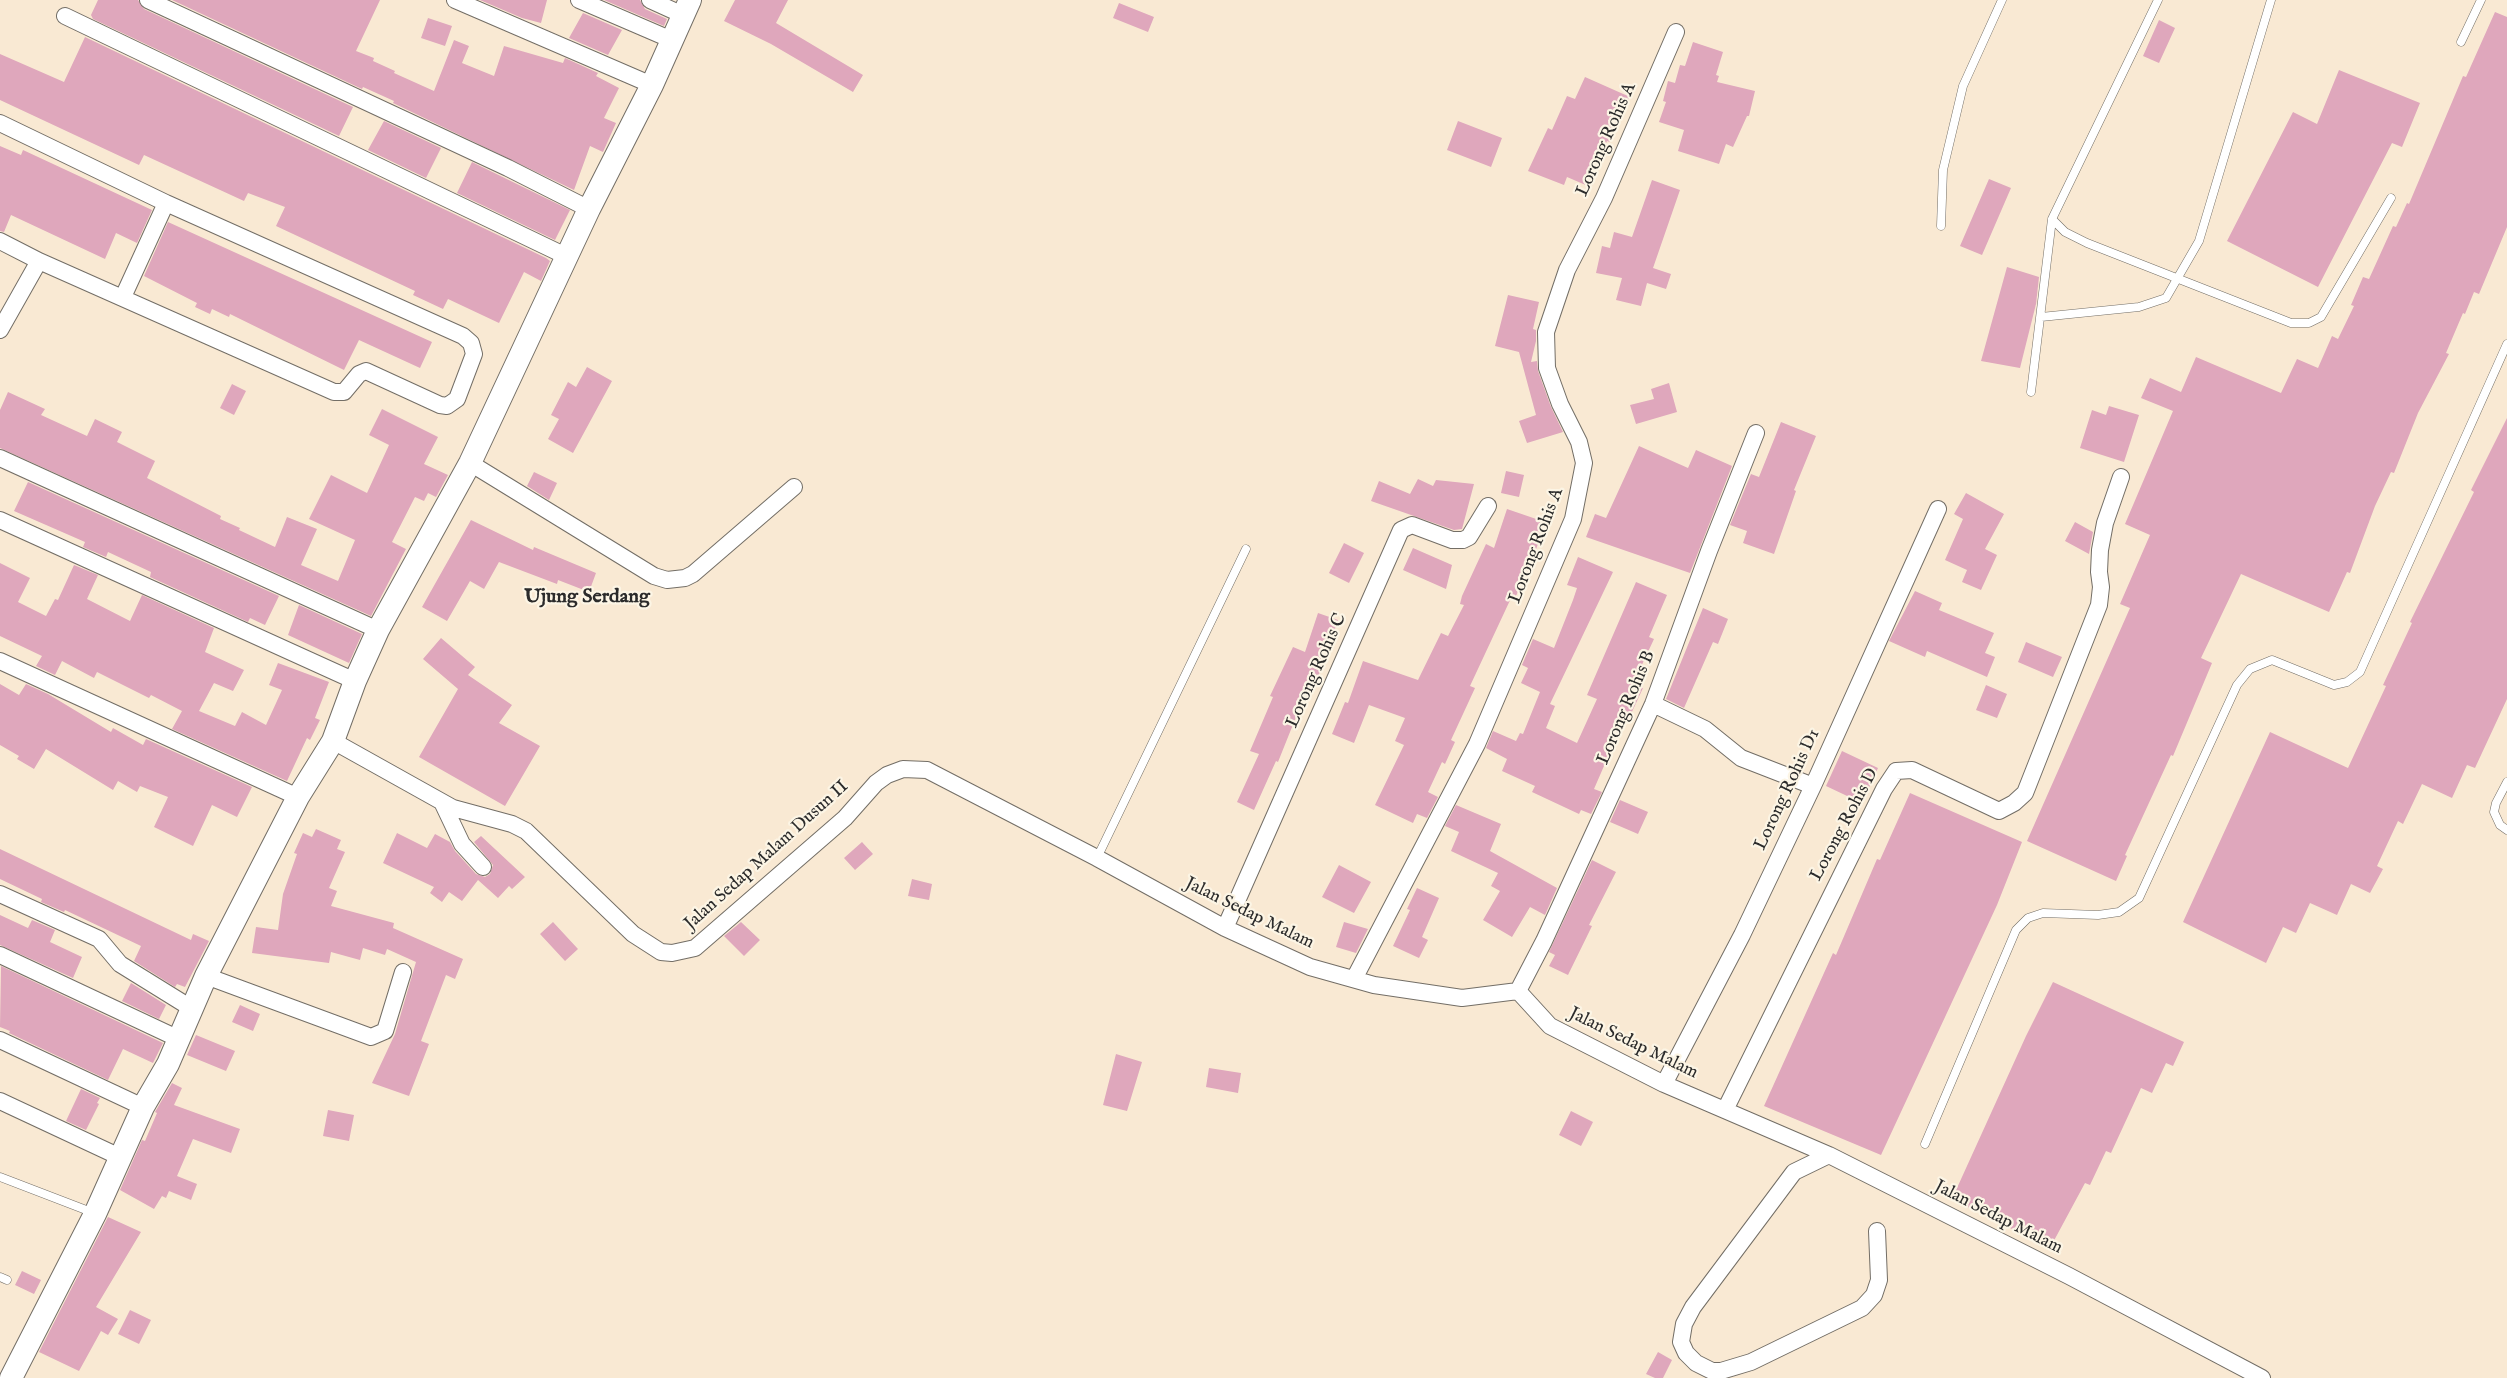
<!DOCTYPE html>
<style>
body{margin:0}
canvas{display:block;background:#f9e9d3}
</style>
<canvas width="2507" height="1378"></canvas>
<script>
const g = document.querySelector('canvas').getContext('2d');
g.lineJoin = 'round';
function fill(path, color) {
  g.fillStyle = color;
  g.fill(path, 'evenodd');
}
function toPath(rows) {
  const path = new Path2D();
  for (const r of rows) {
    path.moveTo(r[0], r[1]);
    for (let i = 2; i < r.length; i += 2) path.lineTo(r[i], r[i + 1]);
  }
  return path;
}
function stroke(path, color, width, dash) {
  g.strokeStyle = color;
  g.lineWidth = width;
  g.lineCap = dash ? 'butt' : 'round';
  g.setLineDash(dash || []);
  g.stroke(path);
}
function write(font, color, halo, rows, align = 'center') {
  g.font = font + ' "IM FELL English",serif';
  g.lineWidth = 4.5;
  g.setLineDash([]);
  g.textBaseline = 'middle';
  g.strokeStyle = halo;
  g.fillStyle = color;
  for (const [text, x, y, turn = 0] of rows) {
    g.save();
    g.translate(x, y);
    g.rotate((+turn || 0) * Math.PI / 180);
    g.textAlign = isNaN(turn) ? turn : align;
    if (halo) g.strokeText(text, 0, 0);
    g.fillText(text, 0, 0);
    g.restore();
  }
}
fill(toPath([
 [98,0,138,0,144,9,353,107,339,136,93,19,91,15],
 [172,0,380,0,356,51,374,58,373,61,395,71,394,73,434,91,454,40,469,46,462,63,494,76,504,46,563,63,565,58,598,73,596,76,619,88,604,118,616,123,603,152,590,146,574,190,393,103,394,101,363,87,362,89],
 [480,0,547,0,541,23,522,18],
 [604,0,640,0,645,9,667,19,664,26],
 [735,0,788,0,776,23,863,75,853,92,771,44,724,21],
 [1119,3,1154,17,1148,32,1113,18],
 [2495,12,2507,17,2507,227,2479,294,2474,292,2465,314,2463,313,2446,353,2449,354,2418,413,2394,473,2391,472,2375,506,2350,573,2347,572,2329,612,2241,574,2201,658,2212,663,2173,756,2171,755,2125,855,2127,856,2116,881,2027,841,2130,608,2120,604,2150,535,2125,524,2173,411,2141,398,2150,378,2181,392,2196,357,2281,393,2297,359,2318,368,2332,336,2338,339,2354,306,2351,305,2363,277,2369,279,2393,226,2396,227,2407,203,2409,204,2463,76,2466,77],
 [583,13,622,30,608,55,569,38],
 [428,18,452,26,445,46,421,38],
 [2159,20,2175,28,2159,63,2143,56],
 [85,37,546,258,550,261,541,281,524,272,499,323,448,299,443,309,413,295,415,291,276,226,285,207,248,193,244,201,144,155,139,165,0,100,0,54,64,82],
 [1693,42,1723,52,1716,75,1719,76,1717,82,1755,91,1749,116,1747,116,1733,147,1726,144,1719,164,1678,151,1684,130,1659,122,1666,102,1663,101,1668,81,1675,83,1680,65,1685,66],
 [2339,70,2420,103,2402,147,2392,143,2318,287,2227,241,2293,112,2317,124],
 [1585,77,1630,97,1610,142,1607,141,1588,186,1567,177,1564,185,1528,171,1548,128,1552,130,1567,96,1575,99],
 [384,121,441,148,426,178,368,150],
 [1458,121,1502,138,1491,167,1447,150],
 [0,146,21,155,23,150,152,210,137,243,116,233,105,259,11,215,4,232,0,231],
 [472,162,570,210,555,240,457,193],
 [1989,179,2011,188,1982,255,1960,246],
 [1652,180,1680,190,1653,268,1671,274,1666,289,1647,283,1641,306,1616,300,1622,278,1596,273,1602,246,1610,248,1614,232,1632,237],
 [168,222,432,342,420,368,359,340,344,370,230,314,229,317,212,309,210,314,195,307,197,303,144,276],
 [2007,267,2039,277,2036,304,2020,368,1981,361],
 [1508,295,1539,302,1533,329,1536,330,1536,341,1531,362,1537,361,1538,371,1551,407,1563,432,1527,443,1519,421,1536,415,1519,352,1495,346],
 [587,367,612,381,573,453,548,439,559,419,551,415,568,382,576,387],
 [1669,383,1677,412,1636,424,1630,405,1654,399,1651,389],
 [232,384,246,391,234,415,220,408],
 [8,392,45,409,41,415,87,436,95,419,122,432,117,442,155,461,147,478,221,516,220,519,240,528,239,530,275,547,287,517,317,529,301,565,338,581,355,540,309,519,331,475,367,493,389,445,369,435,382,409,438,437,424,464,448,475,436,497,428,493,424,501,415,497,392,542,406,549,371,616,0,448,0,410],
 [2109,406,2139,415,2124,462,2080,448,2092,410,2106,415],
 [2507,418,2507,699,2475,768,2467,765,2452,798,2422,784,2403,824,2398,821,2377,866,2383,869,2370,893,2351,884,2337,915,2310,903,2296,933,2283,927,2266,963,2183,922,2270,732,2348,768,2386,686,2383,685,2412,623,2410,622,2474,492,2471,490],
 [1781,422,1816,436,1794,490,1796,491,1774,554,1743,543,1747,531,1730,525,1751,474,1759,477],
 [1639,446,1688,468,1696,450,1732,466,1690,573,1586,537,1595,514,1606,518],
 [1506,471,1524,475,1519,497,1501,493],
 [534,472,557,483,549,500,527,486],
 [1418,479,1433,486,1436,480,1474,484,1462,529,1454,530,1371,501,1379,481,1410,494],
 [28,482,279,596,265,625,250,618,248,622,150,577,151,572,108,552,106,557,83,547,85,542,14,511],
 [1966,493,2004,514,1985,549,1997,555,1981,590,1962,582,1967,570,1945,560,1963,519,1954,514],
 [1507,509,1545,522,1531,565,1515,598,1512,596,1470,686,1475,688,1451,740,1455,742,1445,764,1442,762,1428,792,1438,797,1427,818,1417,814,1413,823,1375,805,1404,745,1395,741,1405,718,1369,705,1354,743,1332,734,1345,702,1348,703,1363,661,1418,680,1441,633,1448,636,1464,605,1460,604,1462,596,1486,544,1494,548],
 [471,520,533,550,534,547,596,573,589,592,558,580,557,584,499,562,484,589,470,581,447,621,422,607],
 [2075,522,2093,532,2089,554,2065,541],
 [1344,543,1364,553,1349,583,1329,573],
 [1413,548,1452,565,1446,589,1403,570],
 [1578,557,1613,572,1550,704,1555,706,1546,728,1577,743,1597,699,1587,695,1636,582,1667,595,1649,637,1654,639,1633,684,1643,688,1631,714,1627,713,1594,789,1602,792,1591,814,1581,810,1579,814,1532,792,1535,786,1502,771,1507,759,1486,748,1493,731,1516,741,1520,733,1523,734,1540,692,1521,683,1528,668,1522,665,1533,639,1554,648,1573,600,1577,588,1567,585],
 [0,563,30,578,18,602,46,616,55,599,58,600,74,565,98,575,87,599,130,621,142,595,214,628,205,652,244,670,233,691,214,683,199,711,235,726,242,712,266,725,282,690,269,685,278,663,329,682,315,718,320,720,310,740,307,738,287,781,172,729,182,711,151,695,149,698,97,672,94,678,62,661,55,675,36,666,42,656,0,636],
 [1915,591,1942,603,1939,610,1994,633,1985,653,1995,657,1987,677,1927,651,1925,657,1889,641],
 [299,605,362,634,349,663,288,635],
 [1703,608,1728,619,1718,644,1713,642,1684,708,1666,699],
 [1318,613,1338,620,1324,662,1315,684,1310,682,1278,762,1276,761,1254,810,1237,802,1259,754,1250,751,1273,697,1270,696,1293,647,1305,652],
 [441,638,475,667,468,675,512,705,499,723,540,746,505,806,419,757,458,689,423,659],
 [2026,642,2062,657,2053,677,2018,662],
 [0,684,19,695,26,684,48,694,111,732,113,728,143,745,146,739,252,787,237,817,212,805,193,846,154,827,168,797,140,786,137,792,118,781,113,790,46,749,34,769,17,759,19,756,0,745],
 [1986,685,2007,694,1997,718,1976,710],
 [1842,751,1878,768,1862,803,1826,786],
 [1910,793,2022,842,1997,905,1881,1155,1764,1106,1833,953,1836,955,1877,859,1880,860],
 [1620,800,1648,812,1638,834,1610,822],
 [1456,805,1501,824,1490,851,1557,888,1545,915,1530,907,1512,937,1483,920,1500,891,1491,886,1498,873,1451,851,1459,832,1445,826],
 [316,829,341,840,337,849,345,852,329,888,337,891,331,906,394,923,393,928,463,959,455,979,446,975,421,1041,429,1044,409,1096,372,1083,395,1034,416,962,387,949,385,955,363,948,360,960,331,952,329,963,252,953,256,927,278,930,283,894,297,854,294,853,303,833,312,837],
 [397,833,427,848,435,834,450,842,455,851,476,874,485,877,490,874,493,865,474,842,481,836,525,877,512,889,509,886,498,898,478,880,462,901,449,892,442,902,430,893,434,887,383,863],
 [862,842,873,854,855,870,844,858],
 [0,849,191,940,193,934,209,941,185,987,177,984,175,987,134,961,141,946,65,910,64,912,41,902,42,899,0,879],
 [1592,860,1616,872,1589,925,1592,926,1568,975,1549,966,1555,955,1549,952],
 [1339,865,1371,882,1354,913,1322,897],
 [912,879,932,884,929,900,908,896],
 [1417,888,1439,898,1422,937,1428,940,1419,958,1393,946,1410,910,1407,909],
 [0,915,28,928,32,920,55,930,50,942,82,957,73,978,0,945],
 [553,922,578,949,565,961,540,934],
 [741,922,760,940,744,956,724,936],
 [1344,922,1368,929,1356,953,1336,947],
 [1,966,163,1043,153,1063,123,1049,108,1080,9,1033,10,1031,0,1027],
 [2053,982,2184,1042,2173,1066,2166,1063,2152,1093,2141,1088,2111,1153,2106,1151,2090,1185,2085,1183,2050,1248,1952,1199,2026,1036],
 [131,983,166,1005,159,1019,122,1001],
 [240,1005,260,1014,253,1031,232,1022],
 [196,1035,235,1051,226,1071,187,1055],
 [1116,1054,1142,1062,1127,1111,1103,1105],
 [1209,1068,1241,1073,1238,1093,1206,1087],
 [172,1083,182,1088,174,1105,240,1129,231,1153,193,1139,177,1176,197,1184,191,1200,169,1191,166,1198,162,1196,154,1209,120,1190,142,1140,145,1141,157,1113,155,1112],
 [81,1089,100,1098,97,1103,99,1104,86,1130,66,1121],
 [328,1110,354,1115,349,1141,323,1136],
 [1571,1111,1593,1122,1581,1146,1559,1135],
 [108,1217,141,1232,96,1307,118,1319,108,1335,101,1331,79,1371,39,1352],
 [22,1271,41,1280,34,1294,15,1285],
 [130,1310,151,1320,139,1344,118,1334],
 [1658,1352,1672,1360,1663,1378,1655,1378,1646,1374]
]), '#dfa7bc');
const service = toPath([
 [2461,42,2481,0],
 [2052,219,2065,232,2087,243,2291,323,2309,323,2321,317,2391,198],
 [1941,226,1943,170,1963,86,2002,0],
 [2041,317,2139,307,2166,298,2199,241,2271,0],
 [2031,392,2052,219,2158,0],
 [2507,782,2496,803,2494,812,2500,825,2507,830],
 [1097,858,1246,549],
 [1925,1144,2016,930,2028,918,2043,913,2098,915,2119,912,2139,898,2237,685,2250,669,2272,660,2334,685,2347,682,2360,672,2507,344],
 [0,1177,94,1213],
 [0,1277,7,1280]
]);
const minor = toPath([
 [148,0,508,168,589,209],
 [455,0,652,85],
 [579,0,672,40],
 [650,0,683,15],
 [65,16,568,257],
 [0,123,166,203,463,336,471,343,474,354,457,399,447,406,440,405,366,371,359,374,344,392,334,392,39,261,0,330],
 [0,241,39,261],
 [123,297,166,203],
 [0,458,378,630],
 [470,463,654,576,667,580,685,578,693,574,794,487],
 [0,520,355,681],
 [0,661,298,797],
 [1653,704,1705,729,1741,758,1813,786],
 [333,741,453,808,512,824,526,831,633,934,661,952,672,953,695,948,845,818,876,783,887,775,903,769,927,770,1097,858,1225,928,1310,967,1374,985,1462,998,1518,991,1550,1026,1664,1084,1829,1155,2069,1276,2262,1378],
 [442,802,462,844,483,867],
 [0,894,99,939,120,964,191,1008],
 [1225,928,1401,530,1412,525,1452,540,1463,540,1469,537,1488,506],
 [0,955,179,1039],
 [206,976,371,1037,385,1031,403,972],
 [1354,979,1477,744,1573,519,1584,463,1579,442,1560,404,1547,368,1546,332,1567,270,1604,198,1676,32],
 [1518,991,1544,941,1653,704,1709,551,1756,433],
 [0,1040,143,1107],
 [1664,1084,1742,935,1813,786,1938,509],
 [0,1101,122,1158],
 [1725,1110,1884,789,1896,771,1912,770,1999,811,2014,803,2025,793,2099,605,2101,587,2099,572,2100,550,2105,523,2121,477],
 [1829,1155,1794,1172,1693,1307,1684,1324,1681,1342,1686,1353,1696,1363,1712,1371,1721,1371,1751,1362,1862,1308,1874,1295,1879,1280,1877,1231]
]);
const secondary = toPath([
 [11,1378,95,1214,143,1107,168,1064,206,976,298,797,333,741,355,681,378,630,470,463,589,209,652,85,690,0]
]);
stroke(service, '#736e66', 9);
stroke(minor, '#736e66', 18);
stroke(secondary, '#736e66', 24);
stroke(service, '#fff', 8);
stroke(minor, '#fff', 16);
stroke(secondary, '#fff', 22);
write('18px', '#2b2b2b', '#fcf5e5', [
 ["Lorong Rohis A",1607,140,-66],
 ["Lorong Rohis A",1537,546,-69],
 ["Lorong Rohis C",1317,671,-66],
 ["Lorong Rohis B",1627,708,-67],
 ["Lorong Rohis D1",1788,790,-65],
 ["Lorong Rohis D",1845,825,-62],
 ["Jalan Sedap Malam Dusun II",767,856,-42],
 ["Jalan Sedap Malam",1249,914,26],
 ["Jalan Sedap Malam",1633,1044,26],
 ["Jalan Sedap Malam",1998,1218,27]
]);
write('bold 20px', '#2b2b2b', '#fcf5e5', [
 ["Ujung Serdang",587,598]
]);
</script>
